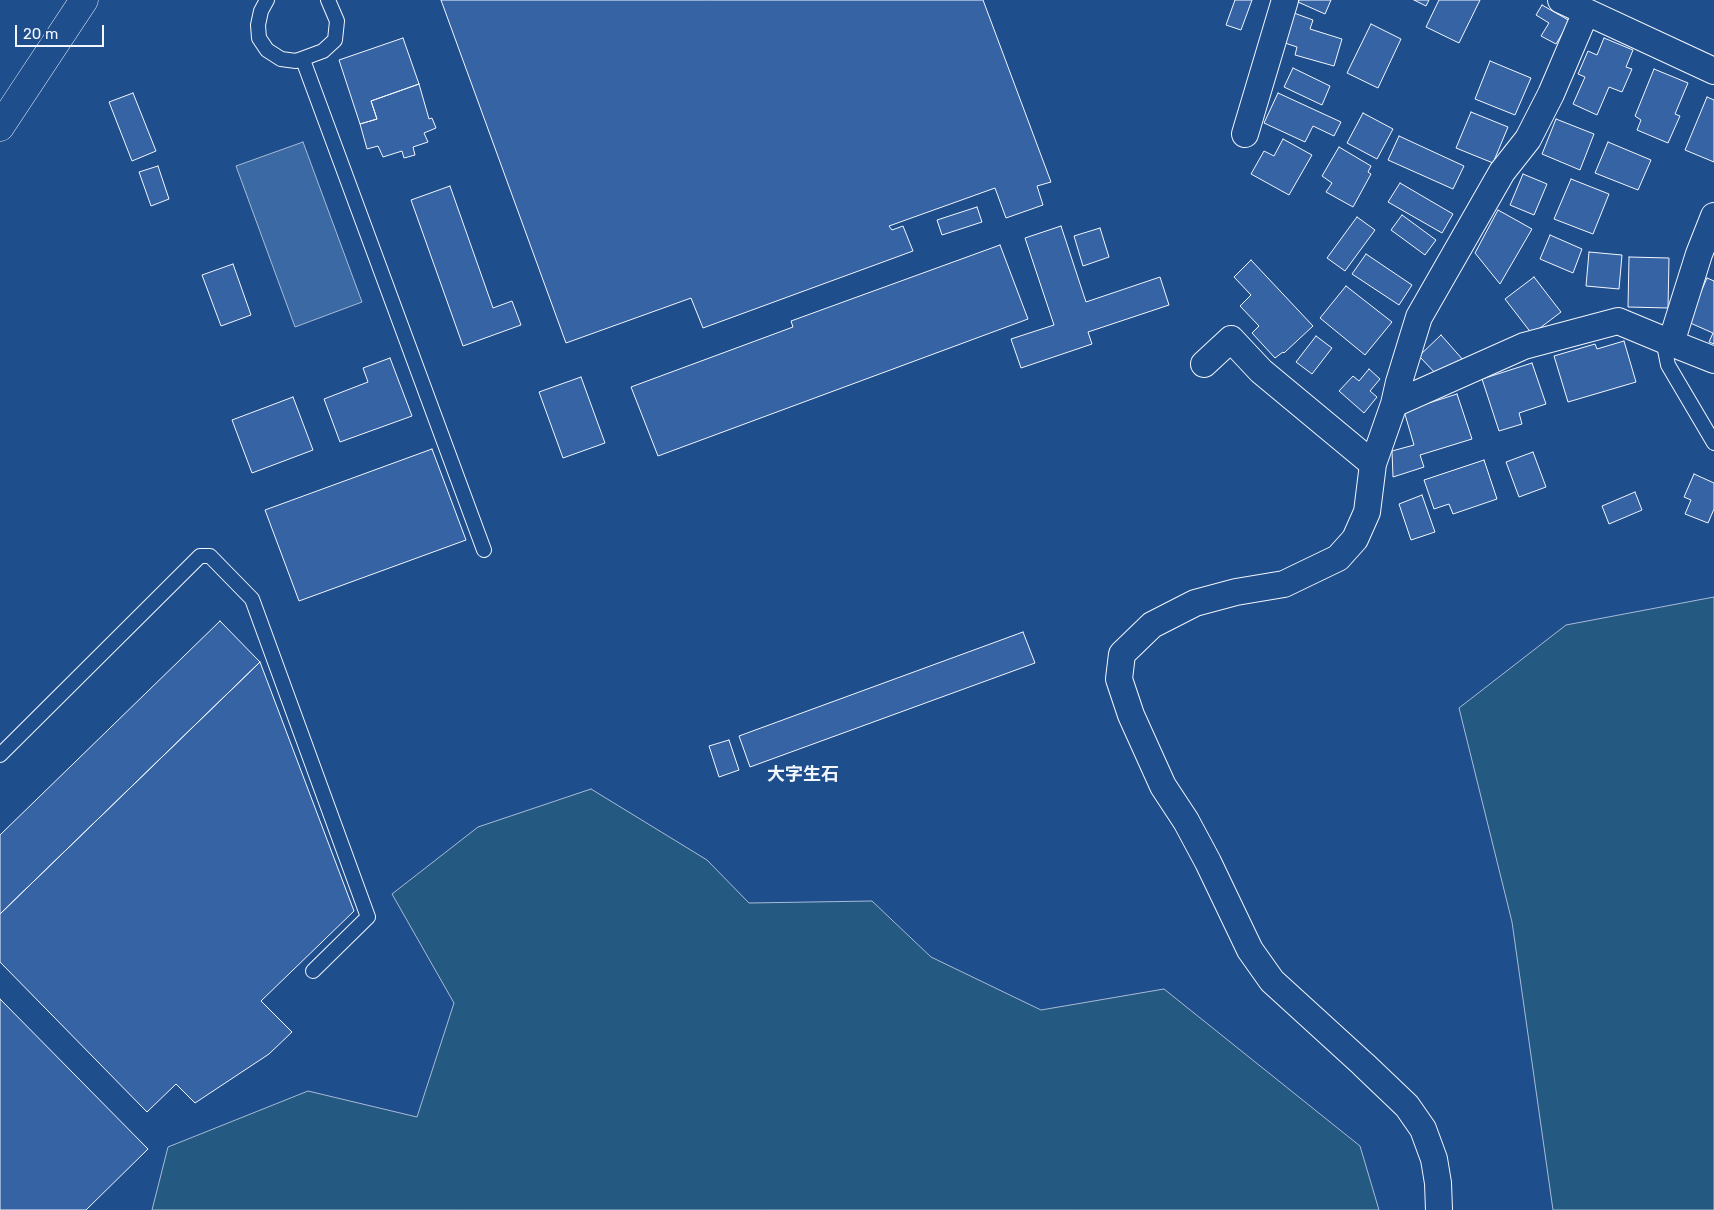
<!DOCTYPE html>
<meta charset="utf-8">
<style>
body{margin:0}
#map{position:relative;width:1714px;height:1210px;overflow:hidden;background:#1f4e8c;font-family:Rubik,sans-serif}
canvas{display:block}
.scale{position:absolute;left:15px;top:25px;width:89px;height:22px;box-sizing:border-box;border:2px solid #f2f6ff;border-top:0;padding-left:6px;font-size:15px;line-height:18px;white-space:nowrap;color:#f2f6ff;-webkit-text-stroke:4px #1f4e8c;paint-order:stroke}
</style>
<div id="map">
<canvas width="1714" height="1210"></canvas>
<div class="scale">20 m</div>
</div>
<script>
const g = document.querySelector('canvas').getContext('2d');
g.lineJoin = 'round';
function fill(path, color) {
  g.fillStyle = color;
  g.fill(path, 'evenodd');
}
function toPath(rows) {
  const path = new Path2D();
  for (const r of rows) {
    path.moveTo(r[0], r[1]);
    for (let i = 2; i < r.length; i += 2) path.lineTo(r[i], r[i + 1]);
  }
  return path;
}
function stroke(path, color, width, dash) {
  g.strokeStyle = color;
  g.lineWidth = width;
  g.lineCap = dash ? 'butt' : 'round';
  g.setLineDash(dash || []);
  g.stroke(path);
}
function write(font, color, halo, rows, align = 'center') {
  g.font = font + ' Rubik,"Noto Sans JP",sans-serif';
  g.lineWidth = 4;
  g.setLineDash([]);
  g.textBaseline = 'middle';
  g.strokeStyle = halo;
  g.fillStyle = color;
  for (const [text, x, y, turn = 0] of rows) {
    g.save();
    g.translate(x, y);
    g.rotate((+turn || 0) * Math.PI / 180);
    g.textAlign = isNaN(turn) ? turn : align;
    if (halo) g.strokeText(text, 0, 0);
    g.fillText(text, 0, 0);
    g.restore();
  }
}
const green = toPath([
 [1714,597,1714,1210,1553,1210,1512,922,1459,708,1566,625,1714,597],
 [591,789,707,860,749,903,872,901,931,957,1041,1010,1164,989,1360,1146,1379,1210,152,1210,168,1147,308,1091,417,1117,454,1003,392,894,478,827,591,789]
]);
fill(green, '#245a82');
stroke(green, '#a8bbd7', 1);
const water = toPath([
 [303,142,362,302,295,327,236,166,303,142]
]);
fill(water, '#3b69a3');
stroke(water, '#a8bbd7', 1);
const building = toPath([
 [441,0,983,0,1051,182,1037,186,1043,205,1006,218,995,188,889,226,892,230,903,226,913,251,703,328,691,298,566,343,441,0],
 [1235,0,1252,0,1241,30,1226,25,1235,0],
 [1299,0,1331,0,1325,14,1298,2,1299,0],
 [1414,0,1429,0,1426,6,1414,0],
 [1439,0,1480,0,1459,43,1426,27,1439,0],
 [1542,5,1570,21,1556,44,1541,36,1549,23,1536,15,1542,5],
 [1294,13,1313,20,1310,29,1342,39,1334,66,1295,55,1297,47,1285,43,1294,13],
 [1371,24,1401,39,1378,88,1347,73,1371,24],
 [403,38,419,84,371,101,377,119,360,124,339,60,403,38],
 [1604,38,1633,50,1626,67,1632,69,1622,92,1609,87,1597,115,1573,104,1585,77,1578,74,1588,51,1597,55,1604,38],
 [1490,61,1531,78,1515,115,1475,99,1490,61],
 [1293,68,1330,86,1322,105,1284,87,1293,68],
 [1654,69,1688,83,1675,114,1680,116,1668,143,1637,130,1641,120,1635,116,1654,69],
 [419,84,429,119,432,118,436,128,424,133,428,142,413,147,415,155,404,158,402,151,383,157,378,146,367,149,360,124,377,119,371,101,419,84],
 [133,93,156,151,132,161,109,102,133,93],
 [1278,93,1341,122,1334,136,1313,126,1305,142,1264,123,1278,93],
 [1707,97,1714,100,1714,162,1685,150,1707,97],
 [1471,112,1508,127,1493,163,1456,148,1471,112],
 [1363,113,1393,129,1377,159,1347,143,1363,113],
 [1556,119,1594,134,1580,170,1542,154,1556,119],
 [1399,136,1464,166,1453,189,1388,160,1399,136],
 [1283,139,1312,155,1289,195,1251,174,1264,151,1274,156,1283,139],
 [1608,142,1651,160,1638,190,1595,173,1608,142],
 [1339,147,1371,166,1368,172,1371,174,1353,207,1326,192,1332,183,1322,176,1339,147],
 [158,166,169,199,151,206,139,172,158,166],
 [1523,174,1547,184,1534,215,1510,205,1523,174],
 [1571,179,1609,194,1593,234,1554,219,1571,179],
 [1400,183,1453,214,1442,233,1388,202,1400,183],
 [450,186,493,308,512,301,521,325,463,346,411,200,450,186],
 [977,207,982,222,942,235,937,220,977,207],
 [1498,210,1532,229,1500,284,1475,253,1498,210],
 [1402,215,1436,240,1425,255,1391,230,1402,215],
 [1357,217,1375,230,1345,271,1327,258,1357,217],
 [1061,226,1086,302,1160,277,1169,305,1088,332,1092,344,1021,368,1011,339,1054,325,1025,238,1061,226],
 [1100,228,1109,257,1083,266,1074,236,1100,228],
 [1550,235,1582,249,1573,273,1540,259,1550,235],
 [1000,245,1028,319,658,456,631,387,793,327,791,321,1000,245],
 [1589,252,1622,255,1619,289,1586,286,1589,252],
 [1366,254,1412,285,1399,305,1352,274,1366,254],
 [1629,257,1669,258,1668,308,1628,307,1629,257],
 [1251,260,1313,326,1284,353,1283,352,1275,358,1252,333,1259,326,1240,306,1251,295,1234,277,1251,260],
 [233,264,251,315,221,326,202,275,233,264],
 [1534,277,1561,312,1532,334,1505,299,1534,277],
 [1707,278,1714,281,1714,344,1709,342,1713,333,1688,322,1707,278],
 [1346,286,1392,322,1365,355,1320,318,1346,286],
 [1441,335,1464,361,1437,375,1419,356,1441,335],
 [1316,336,1332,348,1312,374,1296,362,1316,336],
 [1624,341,1636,382,1568,402,1554,356,1595,344,1597,349,1624,341],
 [390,358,412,416,340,442,324,399,368,382,363,368,390,358],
 [1532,363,1546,404,1519,413,1522,424,1499,431,1482,379,1532,363],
 [1369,369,1380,379,1370,391,1377,397,1364,413,1339,391,1353,376,1359,381,1369,369],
 [581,377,605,443,563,458,539,392,581,377],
 [1457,394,1472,439,1420,455,1424,467,1393,477,1392,451,1414,445,1404,411,1457,394],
 [293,397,313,450,252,473,232,420,293,397],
 [432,449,466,540,299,601,265,510,432,449],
 [1533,452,1546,487,1519,497,1506,462,1533,452],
 [1484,460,1497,499,1453,514,1449,504,1434,509,1424,480,1484,460],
 [1694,474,1714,483,1714,509,1708,523,1685,514,1691,500,1684,497,1694,474],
 [1635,492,1642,510,1609,524,1602,506,1635,492],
 [1422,495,1435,532,1411,540,1399,504,1422,495],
 [220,621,260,662,0,914,0,835,220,621],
 [1023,632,1035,663,750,767,739,736,1023,632],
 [260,662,354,911,261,1001,292,1032,269,1054,195,1103,176,1084,147,1112,0,962,0,914,260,662],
 [729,740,739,770,719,777,709,746,729,740],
 [0,999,148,1149,86,1210,0,1210,0,999]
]);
fill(building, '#3563a3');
stroke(building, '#f2f6ff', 1);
const lane = toPath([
 [267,0,261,11,258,25,259,38,267,50,281,59,296,61,323,51,335,40,337,21,328,0],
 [303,60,484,550],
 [1663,340,1668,365,1714,443],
 [0,755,200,556,210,556,252,599,368,917,313,971]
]);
const street = toPath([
 [1561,0,1714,71],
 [1245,134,1285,0],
 [1714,216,1699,254,1671,343,1714,360],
 [1204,364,1231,339,1261,371,1373,464],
 [1394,404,1524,346,1618,321,1671,343],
 [1439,1210,1438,1183,1434,1159,1423,1129,1407,1106,1363,1064,1272,981,1250,950,1208,862,1186,821,1163,786,1131,715,1119,679,1122,654,1152,625,1195,603,1236,592,1284,584,1338,558,1355,539,1367,512,1373,464,1394,404,1399,382,1419,317,1502,172,1528,139,1551,94,1586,12]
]);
const secondary = toPath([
 [0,127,84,0]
]);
stroke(lane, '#f2f6ff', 16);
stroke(street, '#f2f6ff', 28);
stroke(secondary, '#f2f6ff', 29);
stroke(lane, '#1f4e8c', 14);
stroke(street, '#1f4e8c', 26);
stroke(secondary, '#1f4e8c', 28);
write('bold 18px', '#f2f6ff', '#1f4e8c', [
 ["大字生石",803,775]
]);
</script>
